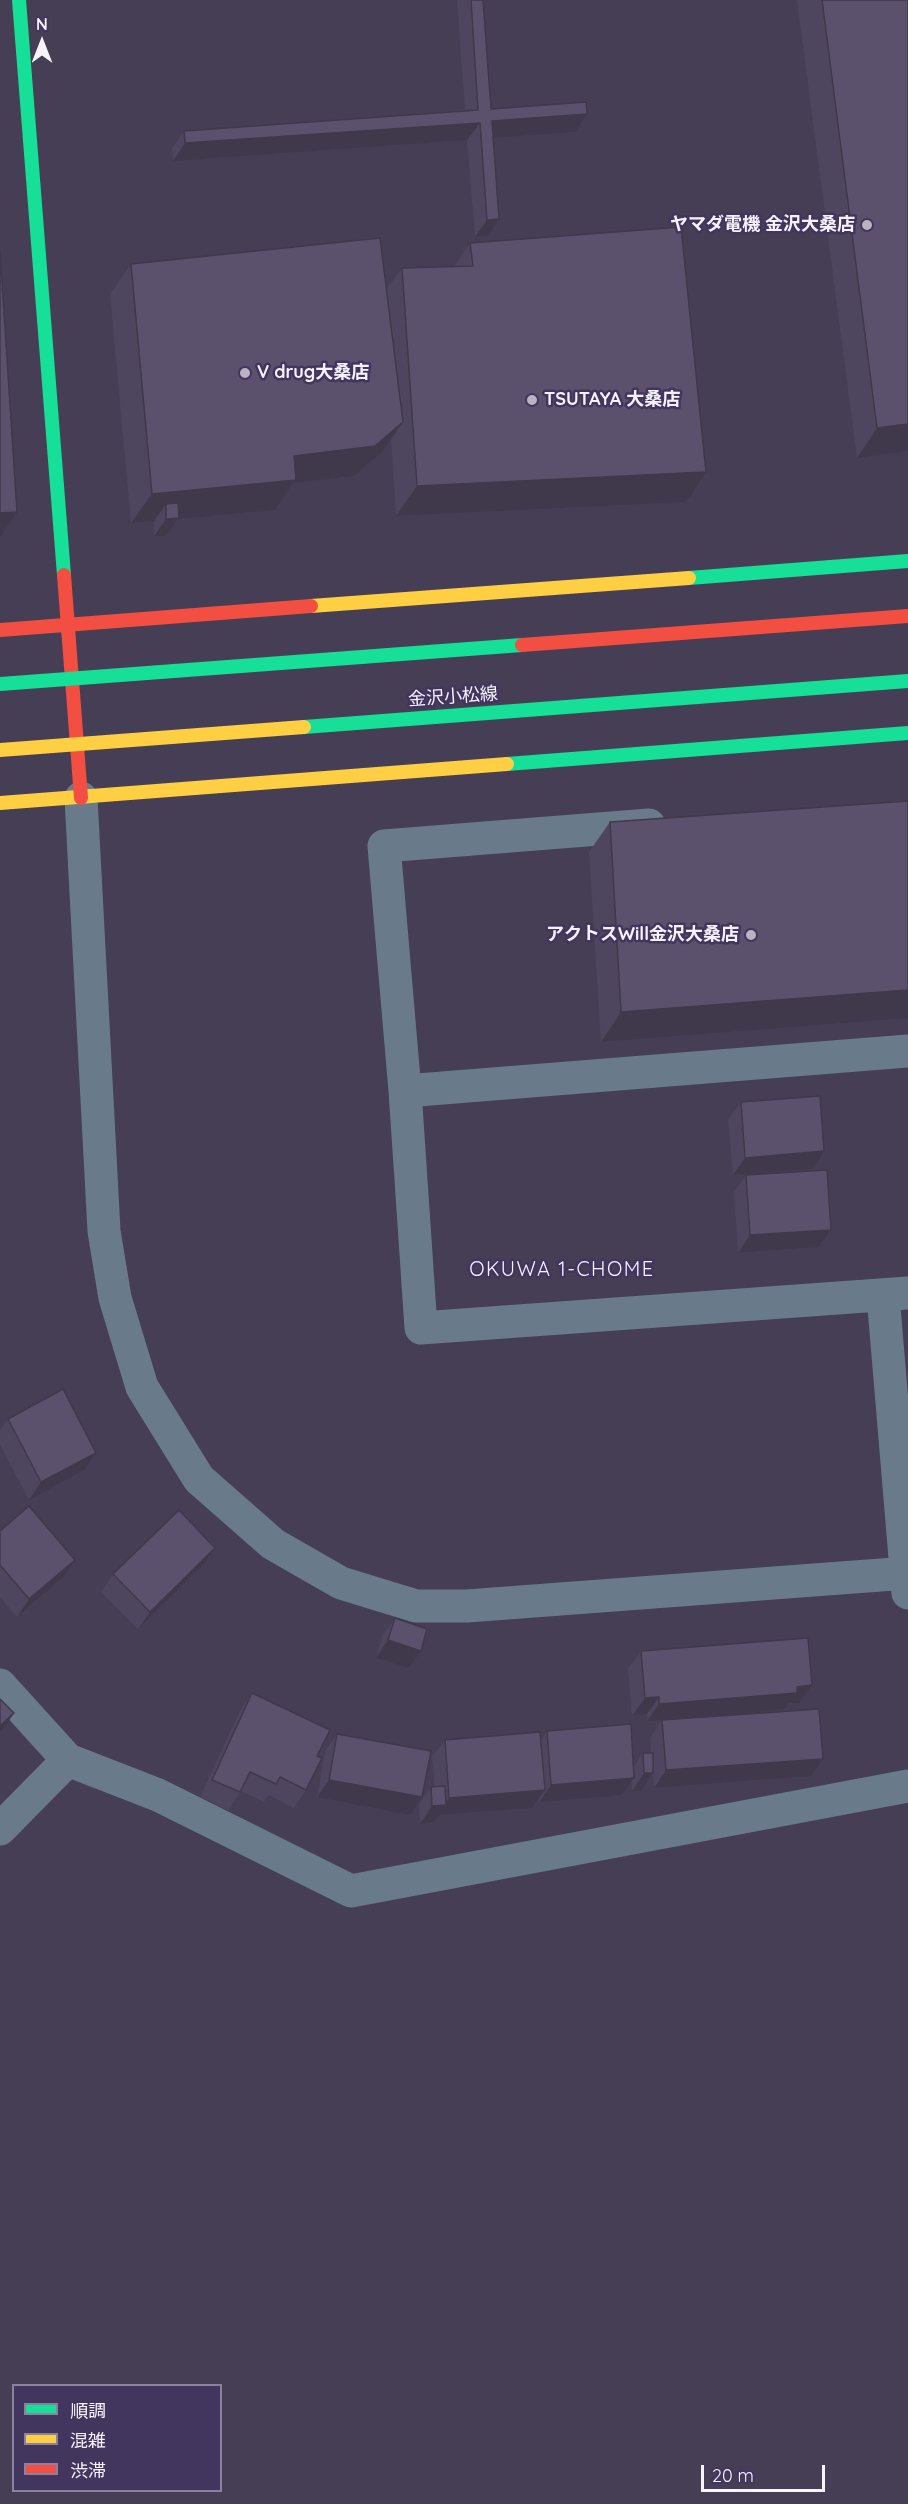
<!DOCTYPE html>
<meta charset="utf-8">
<style>
body{margin:0}
#map{position:relative;width:908px;height:2504px;overflow:hidden;background:#463e55;font-family:Quicksand,"Noto Sans JP",sans-serif}
canvas{display:block}
.legend{position:absolute;left:12px;top:2384px;width:210px;height:108px;box-sizing:border-box;background:#42355e;border:2px solid #8a819e;margin:0;padding:8px 10px;list-style:none;font-size:18px;color:#f6f3fe}
.legend li{display:flex;align-items:center;gap:12px;height:30px}
.legend b{width:30px;border:2px solid #8a819e}
.north{position:absolute;left:12px;top:12px;width:60px;height:60px;-webkit-text-stroke:4px #42355e;paint-order:stroke;rotate:0deg;font-size:16px;font-weight:700;line-height:24px;text-align:center;color:#f6f3fe}
.north::after{content:'';display:block;margin:auto;width:21px;height:27px;background:#f6f3fe;clip-path:polygon(50% 0,100% 100%,50% 72%,0 100%)}
.scale{position:absolute;left:701px;top:2465px;width:124px;height:27px;box-sizing:border-box;border:3px solid #f6f3fe;border-top:0;padding-left:8px;font-size:18px;line-height:21px;white-space:nowrap;color:#f6f3fe;-webkit-text-stroke:4px #42355e;paint-order:stroke}
</style>
<div id="map">
<canvas width="908" height="2504"></canvas>
<ul class="legend">
<li><b style="height:8px;background:#16e098"></b>順調</li>
<li><b style="height:8px;background:#ffcf43"></b>混雑</li>
<li><b style="height:8px;background:#f24e42"></b>渋滞</li>
</ul>
<div class="north">N</div>
<div class="scale">20 m</div>
</div>
<script>
const g = document.querySelector('canvas').getContext('2d');
g.lineJoin = 'round';
function toPath(rows) {
  const path = new Path2D();
  for (const r of rows) {
    path.moveTo(r[0], r[1]);
    for (let i = 2; i < r.length; i += 2) path.lineTo(r[i], r[i + 1]);
  }
  return path;
}
function stroke(path, color, width, dash) {
  g.strokeStyle = color;
  g.lineWidth = width;
  g.lineCap = dash ? 'butt' : 'round';
  g.setLineDash(dash || []);
  g.stroke(path);
}
function fill(path, color) {
  g.fillStyle = color;
  g.fill(path, 'evenodd');
}
function write(font, color, halo, rows, align = 'center') {
  g.font = font + ' Quicksand,"Noto Sans JP",sans-serif';
  g.lineWidth = 5;
  g.setLineDash([]);
  g.textBaseline = 'middle';
  g.strokeStyle = halo;
  g.fillStyle = color;
  for (const [text, x, y, turn = 0] of rows) {
    g.save();
    g.translate(x, y);
    g.rotate((+turn || 0) * Math.PI / 180);
    g.textAlign = isNaN(turn) ? turn : align;
    if (halo) g.strokeText(text, 0, 0);
    g.fillText(text, 0, 0);
    g.restore();
  }
}
stroke(toPath([
 [81,798,104,1231,115,1298,142,1387,199,1479,273,1544,341,1583,416,1606,467,1606,908,1573],
 [649,825,384,846,405,1091,908,1051],
 [405,1091,421,1328,908,1293],
 [883,1295,908,1593],
 [0,1685,68,1760,158,1795,351,1891,908,1786],
 [0,1829,68,1760]
]), '#697b8b', 33);
stroke(toPath([
 [19,0,64,575],
 [689,578,908,561],
 [507,764,908,733]
]), '#16e098', 14);
stroke(toPath([
 [311,606,689,578],
 [0,803,507,764]
]), '#ffcf43', 14);
stroke(toPath([
 [64,575,81,798],
 [0,630,311,606]
]), '#f24e42', 14);
stroke(toPath([
 [0,684,522,645],
 [304,727,908,681]
]), '#16e098', 14);
stroke(toPath([
 [0,750,304,727]
]), '#ffcf43', 14);
stroke(toPath([
 [522,645,908,616]
]), '#f24e42', 14);
fill(toPath([
 [457,0,483,0,491,109,575,132,493,138,487,236,475,237,467,140,173,161,172,148,184,131,465,110],
 [797,0,908,0,908,451,857,458],
 [470,243,686,502,396,516,391,439,382,452,354,476,293,483,275,510,178,519,166,536,154,536,154,521,131,523,110,294,131,264,386,290,402,268,454,266],
 [908,801,908,1018,601,1042,589,852,610,822],
 [741,1102,812,1169,733,1175,728,1120],
 [746,1175,818,1247,738,1253,734,1192],
 [8,1419,84,1470,29,1500,0,1445,0,1430],
 [0,1531,75,1560,63,1577,17,1617,0,1597],
 [203,1565,138,1629,101,1592,113,1574],
 [395,1618,421,1651,409,1668,376,1658,382,1636],
 [641,1651,812,1685,799,1703,789,1703,784,1710,647,1721,647,1714,632,1716,628,1669],
 [252,1693,317,1756,306,1790,294,1808,269,1795,264,1802,241,1791,228,1810,200,1797,240,1711],
 [662,1720,823,1759,811,1776,654,1788,653,1774,641,1791,632,1791,632,1782,622,1795,539,1802,539,1799,532,1808,439,1815,434,1822,420,1824,419,1804,431,1787,435,1787,432,1757,445,1740,541,1740,547,1731,634,1766,643,1753,651,1753,650,1738],
 [337,1734,422,1797,410,1815,317,1797,325,1751]
]), '#4e465e');
fill(toPath([
 [587,114,575,132,480,139,492,121],
 [480,123,467,140,173,161,185,143],
 [499,219,487,236,475,237,487,220],
 [403,422,382,452,354,476,293,483,275,510,178,519,166,536,154,536,166,519,166,504,154,521,131,523,152,494,294,456],
 [908,424,908,451,857,458,877,428],
 [706,472,686,502,396,516,417,486],
 [17,512,0,537,0,513],
 [908,990,908,1018,601,1042,621,1012],
 [824,1151,812,1169,733,1175,745,1158],
 [831,1230,818,1247,738,1253,750,1235],
 [96,1453,84,1470,29,1500,41,1482],
 [215,1548,203,1565,138,1629,150,1612],
 [75,1560,63,1577,17,1617,29,1599],
 [388,1640,421,1651,409,1668,376,1658],
 [812,1685,799,1703,789,1703,784,1710,647,1721,659,1704],
 [659,1697,647,1714,632,1716,645,1698],
 [14,1713,2,1731,0,1732,0,1726],
 [823,1759,811,1776,654,1788,666,1770],
 [644,1773,653,1773,641,1791,632,1791],
 [634,1778,622,1795,539,1802,551,1785],
 [329,1780,422,1797,410,1815,317,1797],
 [545,1790,532,1808,439,1815,434,1822,420,1824,432,1806,444,1805,449,1798]
]), '#40394c');
const building = toPath([
 [471,0,483,0,491,109,586,102,587,114,492,121,499,219,487,220,480,123,185,143,184,131,478,110,471,0],
 [822,0,908,0,908,424,877,428,822,0],
 [681,227,706,472,417,486,402,268,473,266,470,243,681,227],
 [380,238,403,422,375,446,294,456,296,480,152,494,131,264,380,238],
 [0,251,17,512,0,513,0,251],
 [178,503,179,518,166,519,166,504,178,503],
 [908,801,908,990,621,1012,610,822,908,801],
 [820,1096,824,1151,745,1158,741,1102,820,1096],
 [827,1170,831,1230,750,1235,746,1175,827,1170],
 [63,1389,96,1453,41,1482,8,1419,63,1389],
 [29,1506,75,1560,29,1599,0,1565,0,1531,29,1506],
 [179,1510,215,1548,150,1612,113,1574,179,1510],
 [395,1618,427,1629,421,1651,388,1640,395,1618],
 [808,1638,812,1685,797,1687,797,1693,659,1704,659,1697,645,1698,641,1651,808,1638],
 [252,1693,330,1730,317,1756,322,1758,306,1790,280,1777,276,1784,250,1772,240,1792,212,1780,252,1693],
 [0,1699,14,1713,0,1726,0,1699],
 [819,1709,823,1759,666,1770,662,1720,819,1709],
 [631,1724,634,1778,551,1785,547,1731,631,1724],
 [540,1732,545,1790,449,1798,445,1740,540,1732],
 [337,1734,431,1751,422,1797,329,1780,337,1734],
 [643,1753,653,1753,653,1773,644,1773,643,1753],
 [445,1786,446,1805,432,1806,431,1787,445,1786]
]);
fill(building, '#5b516d');
stroke(building, '#40394c', 1.5);
for (const [x, y, r, color] of [
 [867,225,6,"#b8b4c3"],
 [245,373,6,"#b8b4c3"],
 [532,400,6,"#b8b4c3"],
 [751,935,6,"#b8b4c3"]
]) {
  const dot = new Path2D();
  dot.arc(x, y, r, 0, 2 * Math.PI);
  g.fillStyle = color;
  g.fill(dot);
  stroke(dot, '#42355e', 2);
}
write('bold 18px', '#f6f3fe', '#42355e', [
 ["ヤマダ電機 金沢大桑店",855,225],
 ["V drug大桑店",257,373,"left"],
 ["TSUTAYA 大桑店",544,400,"left"],
 ["アクトスWill金沢大桑店",739,935]
], 'right');
write('18px', '#f6f3fe', '#42355e', [
 ["金沢小松線",453,697,-4]
]);
g.letterSpacing = '1.5px';
write('20px', '#f6f3fe', '#42355e', [
 ["OKUWA 1-CHOME",562,1270]
]);
g.letterSpacing = '0px';
</script>
